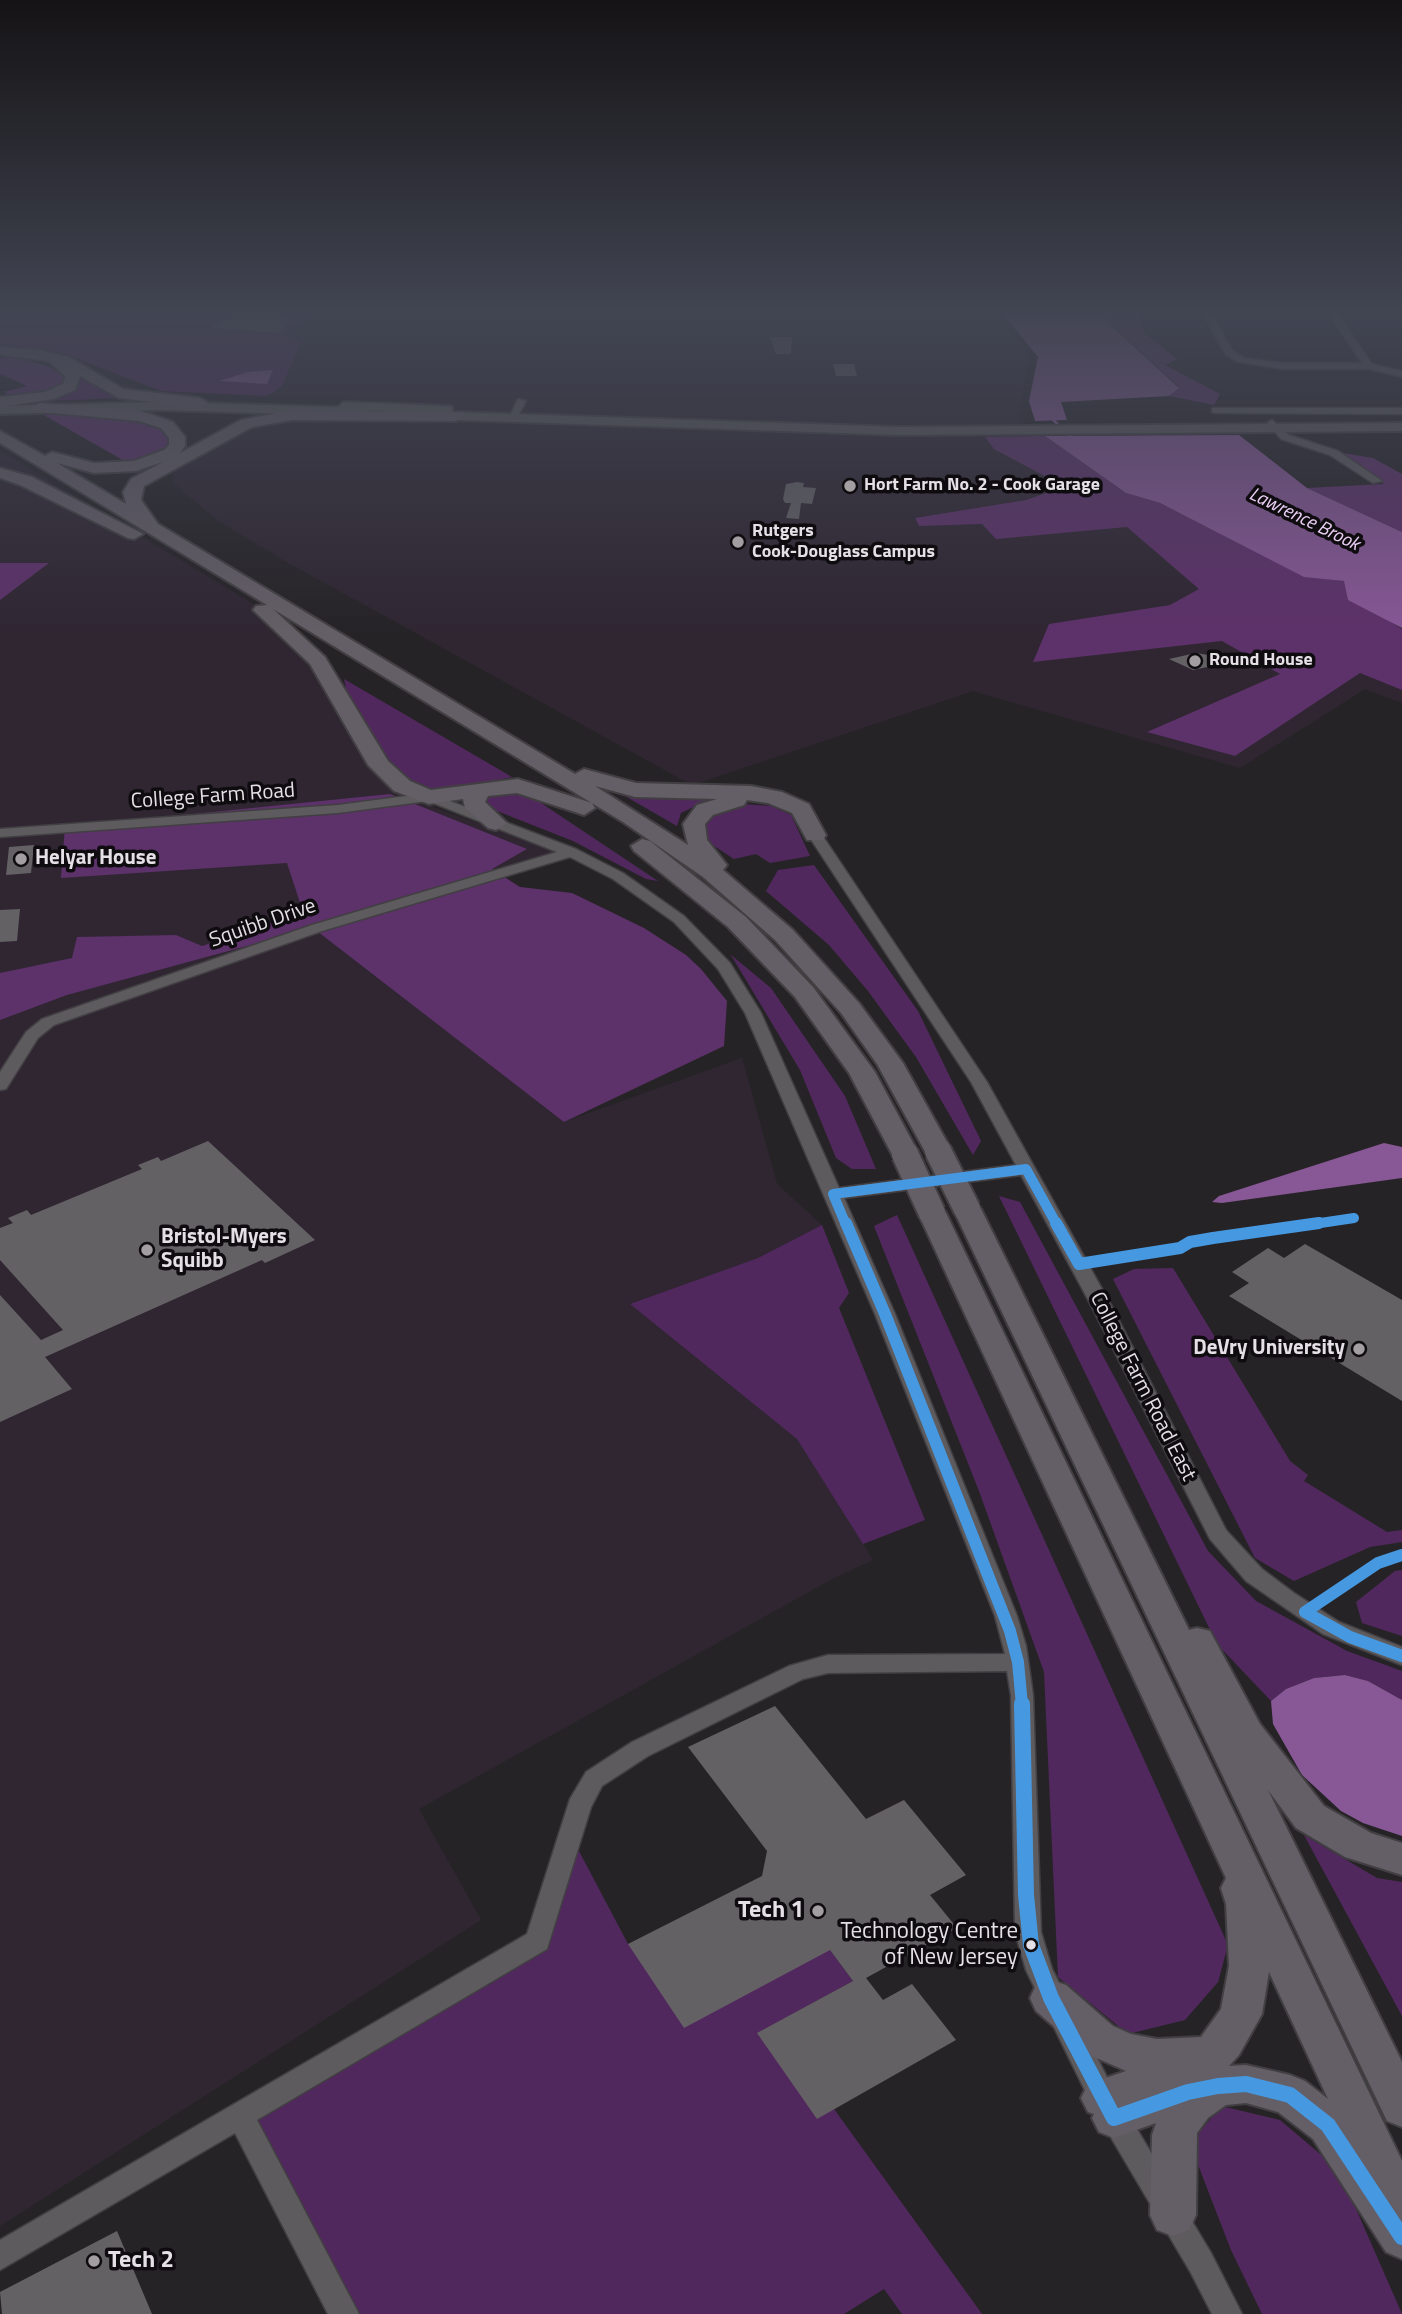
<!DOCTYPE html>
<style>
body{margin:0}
canvas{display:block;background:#262327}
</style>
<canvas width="1402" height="2314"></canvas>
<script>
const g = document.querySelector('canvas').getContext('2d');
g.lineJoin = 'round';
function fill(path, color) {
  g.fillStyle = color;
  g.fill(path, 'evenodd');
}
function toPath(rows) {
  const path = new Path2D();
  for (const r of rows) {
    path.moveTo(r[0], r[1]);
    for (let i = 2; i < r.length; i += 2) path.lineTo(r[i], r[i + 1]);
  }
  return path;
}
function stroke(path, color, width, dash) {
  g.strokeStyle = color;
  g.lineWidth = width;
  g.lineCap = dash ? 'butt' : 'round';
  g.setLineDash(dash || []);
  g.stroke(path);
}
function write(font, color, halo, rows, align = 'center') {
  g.font = font + ' "Titillium Web",sans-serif';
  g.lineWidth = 7;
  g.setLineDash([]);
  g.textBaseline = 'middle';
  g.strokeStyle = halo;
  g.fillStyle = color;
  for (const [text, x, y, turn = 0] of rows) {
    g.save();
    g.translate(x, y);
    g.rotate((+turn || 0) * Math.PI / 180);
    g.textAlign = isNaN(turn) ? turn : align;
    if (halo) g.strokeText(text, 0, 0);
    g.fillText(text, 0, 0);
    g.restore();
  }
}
fill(toPath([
 [0,310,993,310,1029,357,1019,418,1040,440,1402,641,1402,703,1365,689,1240,768,973,691,692,785,292,565,217,520,173,483,172,467,250,423,418,400,161,391,63,353,0,347],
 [0,451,263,610,429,797,433,807,563,854,336,922,564,1122,742,1058,777,1184,822,1225,758,1258,630,1304,797,1439,873,1560,832,1579,419,1809,481,1920,0,2226]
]), '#2f2632');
fill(toPath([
 [0,310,313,310,284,335,301,342,282,386,267,396,161,391,63,353,0,347],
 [78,373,104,392,124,398,22,402,67,391,78,383],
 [344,679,512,777,434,793,408,784,388,763,349,702],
 [506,791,532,797,658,881,646,879,573,841,492,809,482,800,489,794],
 [625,796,710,799,681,813,677,826],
 [742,804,771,806,791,815,810,856,770,863,756,854,734,859,705,840,701,825,714,812],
 [814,865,918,1011,981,1141,973,1155,916,1057,868,991,829,945,766,891,778,870],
 [731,955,771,988,845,1096,876,1169,852,1169,836,1158,800,1070],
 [999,1196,1020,1202,1208,1551,1256,1601,1347,1651,1402,1671,1402,1700,1368,1681,1345,1675,1314,1678,1286,1689,1271,1701,1217,1644],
 [897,1215,1228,1945,1218,1982,1185,2020,1128,2034,1058,1977,1044,1672,979,1491,874,1226],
 [822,1225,849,1293,839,1308,925,1520,863,1544,797,1439,630,1304,758,1258],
 [1173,1268,1290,1461,1308,1475,1304,1481,1387,1532,1402,1530,1402,1542,1370,1547,1294,1581,1255,1558,1113,1279,1134,1269],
 [1402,1570,1402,1636,1362,1623,1356,1602,1395,1571],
 [570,1834,628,1944,830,1950,853,1981,758,2033,834,2109,982,2314,902,2314,884,2289,844,2314,349,2314,240,2114,538,1941],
 [1304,1835,1377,1878,1402,1882,1402,2016],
 [1221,2106,1280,2120,1339,2170,1402,2314,1262,2314,1231,2250,1190,2144]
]), '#51285d');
fill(toPath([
 [1108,310,1139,312,1144,333,1177,359,1165,365,1220,394,1214,405,1169,396,1179,387,1107,321],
 [0,358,19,358,50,367,65,377,63,386,43,394,15,398,4,392,27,386,0,374],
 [42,414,138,418,167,429,170,446,156,456,128,463],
 [1045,436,1126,493,1160,503,1304,576,1345,581,1386,619,1402,629,1402,690,1360,673,1235,756,1147,732,1280,674,1222,641,1033,662,1049,624,1170,605,1199,589,1127,527,996,539,982,524,919,526,915,518,1026,500,1052,491,1056,482,994,449,985,437],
 [1337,452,1373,458,1402,474,1402,532,1307,488,1384,484],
 [0,563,49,563,0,600],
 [390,794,527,849,492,869,520,887,572,893,644,928,686,955,701,969,727,1001,724,1046,564,1122,313,928,67,995,0,1020,0,973,72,958,77,937,176,935,202,946,303,912,287,863,61,878,65,827]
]), '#5d316a');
fill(toPath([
 [1000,310,1108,310,1107,322,1179,388,1169,396,1061,402,1067,420,1035,421,1029,401,1038,357],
 [273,370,267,384,219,381,248,372],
 [1239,435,1307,488,1402,532,1402,628,1348,600,1344,581,1304,577,1160,503,1126,493,1045,436],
 [1384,1143,1402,1147,1402,1178,1222,1203,1212,1202,1219,1196],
 [1345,1675,1368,1681,1402,1700,1402,1836,1363,1823,1341,1811,1302,1775,1273,1724,1271,1701,1286,1689,1314,1678]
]), '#875796');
stroke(toPath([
 [1051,418,1073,438]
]), '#875796', 2.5);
fill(toPath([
 [235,310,284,312,281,315,296,316,278,333,212,328],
 [770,337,792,337,791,354,776,354],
 [833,364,854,364,857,376,836,376],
 [797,482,804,483,803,487,816,488,812,504,801,503,799,519,786,518,791,503,785,503,783,499,786,484],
 [1196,653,1208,655,1222,664,1193,670,1169,659],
 [34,845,31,873,6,875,9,847],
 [20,909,17,941,0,942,0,910],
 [208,1141,315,1240,265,1263,262,1260,45,1357,72,1389,0,1422,0,1295,41,1340,63,1330,0,1260,0,1228,13,1223,8,1218,27,1210,31,1215,142,1169,138,1165,158,1157,161,1161],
 [1305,1244,1402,1300,1402,1401,1229,1296,1249,1283,1232,1272,1268,1248,1284,1258],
 [775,1706,866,1819,904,1800,966,1875,930,1895,957,1928,866,1978,883,2000,912,1984,956,2040,817,2119,757,2033,853,1981,830,1950,684,2028,628,1944,762,1876,767,1851,688,1747],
 [117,2231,152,2314,2,2314,0,2292]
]), '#646165');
const minor = toPath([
 [1201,310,1209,310,1233,351,1244,358,1283,363,1362,363,1326,310,1335,310,1372,364,1402,371,1402,377,1369,369,1283,369,1238,362,1226,355,1201,310],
 [518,399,526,401,516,420,508,420,518,399],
 [1212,408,1402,408,1402,414,1216,413,1212,412,1212,408],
 [1272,420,1289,435,1338,451,1382,481,1373,483,1330,455,1281,439,1267,423,1272,420],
 [429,793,576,849,623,873,684,916,730,963,761,1013,839,1188,1016,1165,971,1082,808,835,815,831,820,832,987,1082,1112,1307,1226,1530,1262,1569,1294,1593,1339,1622,1402,1647,1402,1665,1323,1634,1246,1581,1210,1539,1092,1307,1021,1175,844,1198,895,1314,1017,1616,1026,1646,1033,1695,1041,1932,1052,1969,1113,2089,1211,2253,1242,2314,1212,2314,1191,2273,1093,2107,1026,1970,1015,1932,1011,1695,1007,1671,828,1673,803,1679,648,1756,602,1786,591,1807,547,1949,257,2120,359,2314,328,2314,235,2133,0,2270,0,2240,527,1934,570,1799,586,1772,632,1742,789,1666,828,1655,1005,1654,995,1616,875,1314,745,1013,718,969,674,922,613,879,570,857,322,931,54,1025,38,1038,6,1089,0,1090,0,1072,26,1032,42,1019,312,925,557,852,428,801,338,813,0,837,0,829,338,805,429,793]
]);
const secondary = toPath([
 [161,402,338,407,344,402,447,406,452,407,453,412,900,427,1402,423,1402,431,900,435,430,419,425,418,424,413,365,411,359,416,161,410,0,414,0,406,161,402]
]);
const trunk = toPath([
 [0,347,39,350,69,357,123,389,200,398,208,403,200,408,119,398,80,376,75,390,54,399,0,407,0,397,45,392,63,384,65,376,48,361,0,355,0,347],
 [39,403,141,411,173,422,185,437,185,446,180,453,241,420,292,410,462,413,462,419,456,421,292,420,252,427,144,486,141,500,158,524,575,774,584,769,636,783,751,786,782,792,809,804,826,835,823,840,807,840,792,813,768,803,747,800,744,805,713,815,705,824,707,840,727,865,723,870,793,930,859,1003,903,1063,952,1151,948,1157,938,1159,928,1157,877,1064,841,1013,775,940,703,877,623,822,273,609,325,657,388,761,410,781,431,790,518,779,592,803,595,808,584,815,517,793,488,796,485,802,507,823,496,830,488,828,465,808,463,799,429,804,394,791,368,765,310,664,253,610,256,606,267,605,0,443,0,431,45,456,52,452,94,463,134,461,164,450,169,445,169,438,161,428,139,421,33,411,31,408,39,403],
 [163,462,131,479,123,492,126,504,57,463,94,473,136,471,163,462],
 [595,786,635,797,717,799,697,805,683,824,688,845,595,786],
 [0,468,32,477,143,534,134,539,128,538,20,485,0,478,0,468],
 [642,839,650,841,746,917,813,987,875,1072,919,1154,915,1160,905,1162,895,1160,849,1073,795,997,728,927,634,851,631,846,642,839],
 [967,1200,977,1203,981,1209,1189,1630,1197,1628,1210,1631,1260,1724,1324,1806,1371,1833,1402,1843,1402,1875,1345,1857,1296,1828,1268,1790,1402,2062,1402,2127,1387,2121,953,1209,957,1203,967,1200],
 [932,1204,942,1207,946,1213,1402,2161,1402,2259,1386,2252,1313,2139,1278,2112,1246,2103,1226,2105,1208,2118,1197,2133,1196,2215,1189,2230,1173,2236,1157,2230,1150,2215,1152,2135,1156,2123,1114,2138,1099,2132,1092,2118,1094,2114,1088,2112,1081,2098,1088,2084,1126,2071,1083,2052,1036,2011,1030,1998,1036,1985,1051,1980,1066,1985,1113,2026,1131,2034,1157,2039,1201,2037,1221,2009,1229,1966,1226,1904,1221,1888,1226,1878,918,1213,922,1207,932,1204],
 [1269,1972,1328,2099,1305,2081,1290,2075,1246,2065,1229,2066,1239,2055,1262,2014,1269,1972]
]);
stroke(minor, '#423f43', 3);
stroke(secondary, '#423f43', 4);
stroke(trunk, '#423f43', 4);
fill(minor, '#5d5b5e');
fill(secondary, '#5d5b5e');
fill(trunk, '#645e66');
const trunkBridge = toPath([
 [938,1151,967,1209],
 [905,1154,932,1213]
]);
stroke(trunkBridge, '#423f43', 30, []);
stroke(trunkBridge, '#645e66', 26);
stroke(toPath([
 [846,1225,833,1194,1026,1169,1057,1225],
 [1307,1225,1354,1218]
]), '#4699e1', 10);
stroke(toPath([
 [846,1223,885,1314,1010,1631,1018,1662,1022,1705],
 [1056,1223,1079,1264,1180,1248,1190,1242,1213,1238,1319,1223],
 [1305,1612,1378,1563,1402,1555],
 [1305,1612,1350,1637,1402,1656]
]), '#4699e1', 12);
stroke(toPath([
 [1022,1704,1026,1895,1031,1945,1051,1998,1114,2118,1188,2092,1218,2086,1246,2084,1290,2095,1328,2125,1402,2237]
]), '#4699e1', 16);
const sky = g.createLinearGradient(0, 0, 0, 634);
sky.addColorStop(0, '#151315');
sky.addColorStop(0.49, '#414552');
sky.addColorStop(1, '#41455200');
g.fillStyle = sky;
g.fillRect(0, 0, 1402, 634);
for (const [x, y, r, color] of [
 [850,486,7,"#a29ea2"],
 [738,542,7,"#a29ea2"],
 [1195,661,7,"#a29ea2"],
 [21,859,7,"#a29ea2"],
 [147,1250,7,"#a29ea2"],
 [1359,1349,7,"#a29ea2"],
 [818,1911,7,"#a29ea2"],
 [1031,1945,6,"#e4e0e5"],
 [94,2261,7,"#a29ea2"]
]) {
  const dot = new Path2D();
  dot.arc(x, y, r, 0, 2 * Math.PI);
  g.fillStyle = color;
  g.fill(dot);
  stroke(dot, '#0f0c10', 2.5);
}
write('bold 18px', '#e4e0e5', '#0f0c10', [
 ["Hort Farm No. 2 - Cook Garage",864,486],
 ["Rutgers",752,532],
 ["Cook-Douglass Campus",752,553],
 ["Round House",1209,661]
], 'left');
write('italic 19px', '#ecd0f6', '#0f0c10', [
 ["Lawrence Brook",1304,520,26]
]);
write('21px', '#e4e0e5', '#0f0c10', [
 ["College Farm Road",213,797,-4],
 ["Squibb Drive",263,924,-19],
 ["College Farm Road East",1142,1387,63]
]);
write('bold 21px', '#e4e0e5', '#0f0c10', [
 ["Helyar House",35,859],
 ["Bristol-Myers",161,1238],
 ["Squibb",161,1262],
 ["DeVry University",1345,1349,"right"]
], 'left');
write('23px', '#e4e0e5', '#0f0c10', [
 ["Technology Centre",1018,1932],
 ["of New Jersey",1018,1958]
], 'right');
write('bold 24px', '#e4e0e5', '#0f0c10', [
 ["Tech 1",804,1911],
 ["Tech 2",108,2261,"left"]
], 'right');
</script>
